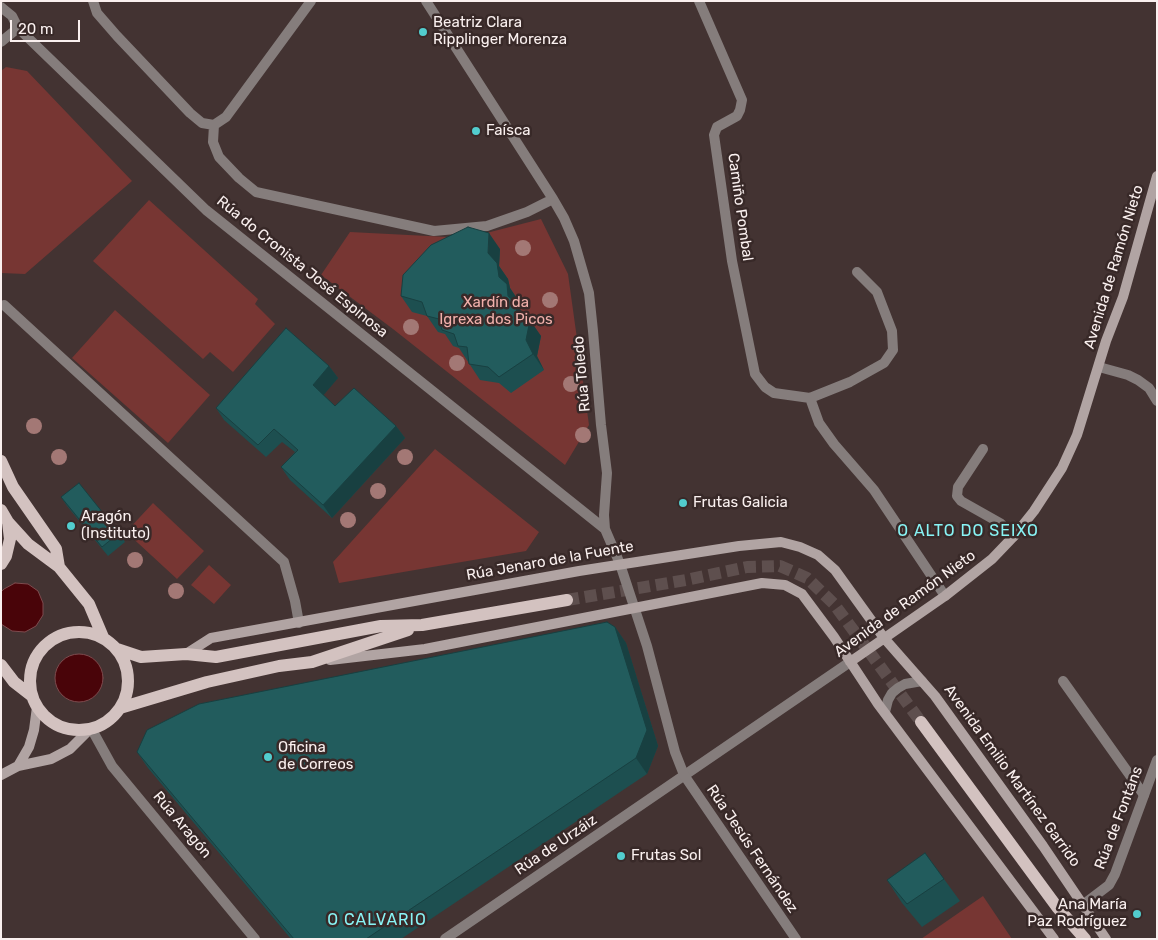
<!DOCTYPE html>
<meta charset="utf-8">
<style>
body{margin:0}
#map{position:relative;width:1158px;height:940px;overflow:hidden;background:#433332;font-family:Rubik,sans-serif}
canvas{display:block}
.frame{position:absolute;inset:0;border:2px solid #faf0ef;pointer-events:none}
.scale{position:absolute;left:10px;top:20px;width:70px;height:22px;box-sizing:border-box;border:2px solid #faf0ef;border-top:0;padding-left:6px;font-size:15px;line-height:18px;white-space:nowrap;color:#faf0ef;-webkit-text-stroke:4px #382928;paint-order:stroke}
</style>
<div id="map">
<canvas width="1158" height="940"></canvas>
<div class="frame"></div>
<div class="scale">20 m</div>
</div>
<script>
const g = document.querySelector('canvas').getContext('2d');
g.lineJoin = 'round';
function fill(path, color) {
  g.fillStyle = color;
  g.fill(path, 'evenodd');
}
function toPath(rows) {
  const path = new Path2D();
  for (const r of rows) {
    if (r.length === 3) {
      path.moveTo(r[0] + r[2], r[1]);
      path.arc(r[0], r[1], r[2], 0, 2 * Math.PI);
      continue;
    }
    path.moveTo(r[0], r[1]);
    for (let i = 2; i < r.length; i += 2) path.lineTo(r[i], r[i + 1]);
  }
  return path;
}
function stroke(path, color, width, dash) {
  g.strokeStyle = color;
  g.lineWidth = width;
  g.lineCap = dash ? 'butt' : 'round';
  g.setLineDash(dash || []);
  g.stroke(path);
}
function write(font, color, halo, rows, align = 'center') {
  g.font = font + ' Rubik,sans-serif';
  g.lineWidth = 5;
  g.setLineDash([]);
  g.textBaseline = 'middle';
  g.strokeStyle = halo;
  g.fillStyle = color;
  for (const [text, x, y, turn = 0] of rows) {
    g.save();
    g.translate(x, y);
    g.rotate((+turn || 0) * Math.PI / 180);
    g.textAlign = isNaN(turn) ? turn : align;
    if (halo) g.strokeText(text, 0, 0);
    g.fillText(text, 0, 0);
    g.restore();
  }
}
fill(toPath([
 [6,67,27,71,132,181,25,274,1,273,1,71],
 [149,200,258,299,255,304,275,324,233,372,210,352,203,359,93,261],
 [541,219,568,274,589,425,565,465,393,329,321,275,350,232,467,238],
 [115,310,210,395,168,443,72,358],
 [435,449,539,532,526,551,339,583,333,562],
 [153,503,204,551,177,579,126,532],
 [209,565,231,585,214,604,191,585],
 [983,896,1012,939,921,939]
]), '#773633');
const water = toPath([
 [15,583,28,584,38,591,43,603,43,615,36,626,25,632,12,631,1,624,1,592,4,589,15,583],
 [79,678,24]
]);
fill(water, '#490409');
stroke(water, '#7e4b4e', 1);
stroke(toPath([
 [567,600,686,580,747,567,780,566,807,578,834,604,921,722]
]), '#5e4f4e', 12, [12, 6]);
stroke(toPath([
 [4,305,284,562,295,601,299,623],
 [983,449,958,487,957,496,961,501,1000,523,1014,536],
 [1063,681,1144,795],
 [885,712,888,700,892,693,898,688,905,684,922,681]
]), '#857d7c', 10);
stroke(toPath([
 [445,939,850,662]
]), '#857d7c', 10);
stroke(toPath([
 [93,1,97,13,117,36,190,113,202,123,214,125],
 [426,1,553,199,564,218,574,241,589,293,593,331,601,425,607,473,604,515,605,529,620,564,647,646,675,752,684,775,796,939],
 [699,1,742,100,740,110,737,116,717,127,714,135,732,261,755,374,765,387,774,393,810,398,819,423,834,444,874,490,945,596],
 [1,7,12,16,18,28,206,210,605,529],
 [1,42,18,28],
 [214,125,213,142,219,157,239,178,256,192,434,231,487,226,527,212,553,199],
 [214,125,226,117,311,1],
 [1099,367,1128,375,1138,380,1149,388,1157,401],
 [810,398,850,382,884,363,893,350,892,331,877,292,857,272],
 [91,728,112,766,255,939],
 [1084,904,1109,885,1115,874,1157,760]
]), '#857d7c', 10);
stroke(toPath([
 [186,654,211,638,579,571,739,546,781,542,800,547,818,555,835,570,884,638,935,696,1043,846,1106,939],
 [330,660,425,649,762,583,785,585,802,594,834,637,878,704,1054,939],
 [850,662,945,596,992,559,1014,536,1034,511,1062,468,1077,435,1106,341,1123,297,1157,176],
 [18,766,29,747,34,730,37,707],
 [1,775,18,766,51,759,70,749,91,728]
]), '#b1a4a3', 10);
stroke(toPath([
 [1,461,13,487,56,549,59,567],
 [1,510,8,522,28,544,59,567,89,604,103,637],
 [1,564,6,556,10,539,8,522],
 [79,681,49],
 [117,649,141,657,186,654,216,657,381,626,422,625,567,600],
 [1,665,14,682,32,696],
 [120,708,207,682,279,666,312,662,408,630],
 [921,722,1057,907,1085,939]
]), '#d3c2c0', 12);
g.fillStyle = '#a37875';
for (const [x, y] of [
 [523,248],
 [550,300],
 [411,327],
 [457,363],
 [571,384],
 [34,426],
 [583,435],
 [59,457],
 [405,457],
 [378,491],
 [348,520],
 [135,560],
 [176,591]
]) {
  g.beginPath();
  g.arc(x, y, 8, 0, 2 * Math.PI);
  g.fill();
}
fill(toPath([
 [500,249,499,266,508,279,510,288,518,300,519,308,541,336,537,356,544,370,511,393,499,383,480,380,459,348,453,346,445,334,438,332,427,316,412,312,401,296],
 [329,366,338,378,323,395,335,406,396,426,405,438,332,518,290,480,281,467,295,452,282,442,266,457,224,420,216,408],
 [61,497,119,533,125,542,108,556,67,506],
 [615,627,626,643,658,746,647,774,401,939,291,939,148,768,137,752],
 [944,879,960,901,922,927,902,903,887,880]
]), '#1d4f50');
fill(toPath([
 [489,233,500,249,499,266,508,279,510,288,518,300,519,308,527,319,530,320,541,336,537,356,544,370,533,354,526,340,517,313,488,253],
 [329,366,338,378,321,398,313,385],
 [396,426,405,438,332,518,323,505],
 [615,627,626,643,658,746,647,774,636,758]
]), '#184041');
const building = toPath([
 [468,227,489,233,488,253,497,263,499,277,507,284,508,296,516,303,517,313,530,320,526,340,533,354,499,377,488,367,469,364,467,347,458,346,454,334,442,330,439,319,427,316,422,302,401,296,403,275,431,245,468,227],
 [286,328,329,366,313,385,335,406,354,388,396,426,323,505,281,467,298,450,288,441,274,429,258,445,216,408,286,328],
 [79,483,119,533,102,547,61,497,79,483],
 [607,622,615,627,647,730,636,758,366,939,294,939,137,752,147,730,199,704,607,622],
 [925,853,944,879,907,904,887,880,925,853]
]);
fill(building, '#225c5d');
stroke(building, '#184041', 1);
for (const [x, y, r, color] of [
 [423,32,5,"#52cdce"],
 [476,131,5,"#52cdce"],
 [683,503,5,"#52cdce"],
 [71,526,5,"#52cdce"],
 [268,757,5,"#52cdce"],
 [621,856,5,"#52cdce"],
 [1137,914,5,"#52cdce"]
]) {
  const dot = new Path2D();
  dot.arc(x, y, r, 0, 2 * Math.PI);
  g.fillStyle = color;
  g.fill(dot);
  stroke(dot, '#382928', 2);
}
write('15px', '#faf0ef', '#382928', [
 ["Beatriz Clara",433,23],
 ["Ripplinger Morenza",433,40],
 ["Faísca",486,131],
 ["Frutas Galicia",693,503],
 ["Aragón",81,517],
 ["(Instituto)",81,534],
 ["Oficina",278,748],
 ["de Correos",278,765],
 ["Frutas Sol",631,856],
 ["Ana María",1127,905,"right"],
 ["Paz Rodríguez",1127,922,"right"]
], 'left');
write('15px', '#faf0ef', '#382928', [
 ["Camiño Pombal",740,207,82],
 ["Rúa do Cronista José Espinosa",302,267,39],
 ["Avenida de Ramón Nieto",1114,267,-73],
 ["Rúa Toledo",582,374,-95],
 ["Rúa Jenaro de la Fuente",550,561,-10],
 ["Avenida de Ramón Nieto",905,604,-36],
 ["Avenida Emilio Martínez Garrido",1012,776,54],
 ["Rúa de Fontáns",1119,818,-69],
 ["Rúa Aragón",182,825,50],
 ["Rúa de Urzáiz",556,845,-34],
 ["Rúa Jesús Fernández",752,849,56]
]);
write('15px', '#f1b0ab', '#382928', [
 ["Xardín da",496,303],
 ["Igrexa dos Picos",496,320]
]);
g.letterSpacing = '1px';
write('16px', '#88f4f5', '#382928', [
 ["O ALTO DO SEIXO",968,531],
 ["O CALVARIO",377,920]
]);
g.letterSpacing = '0px';
</script>
